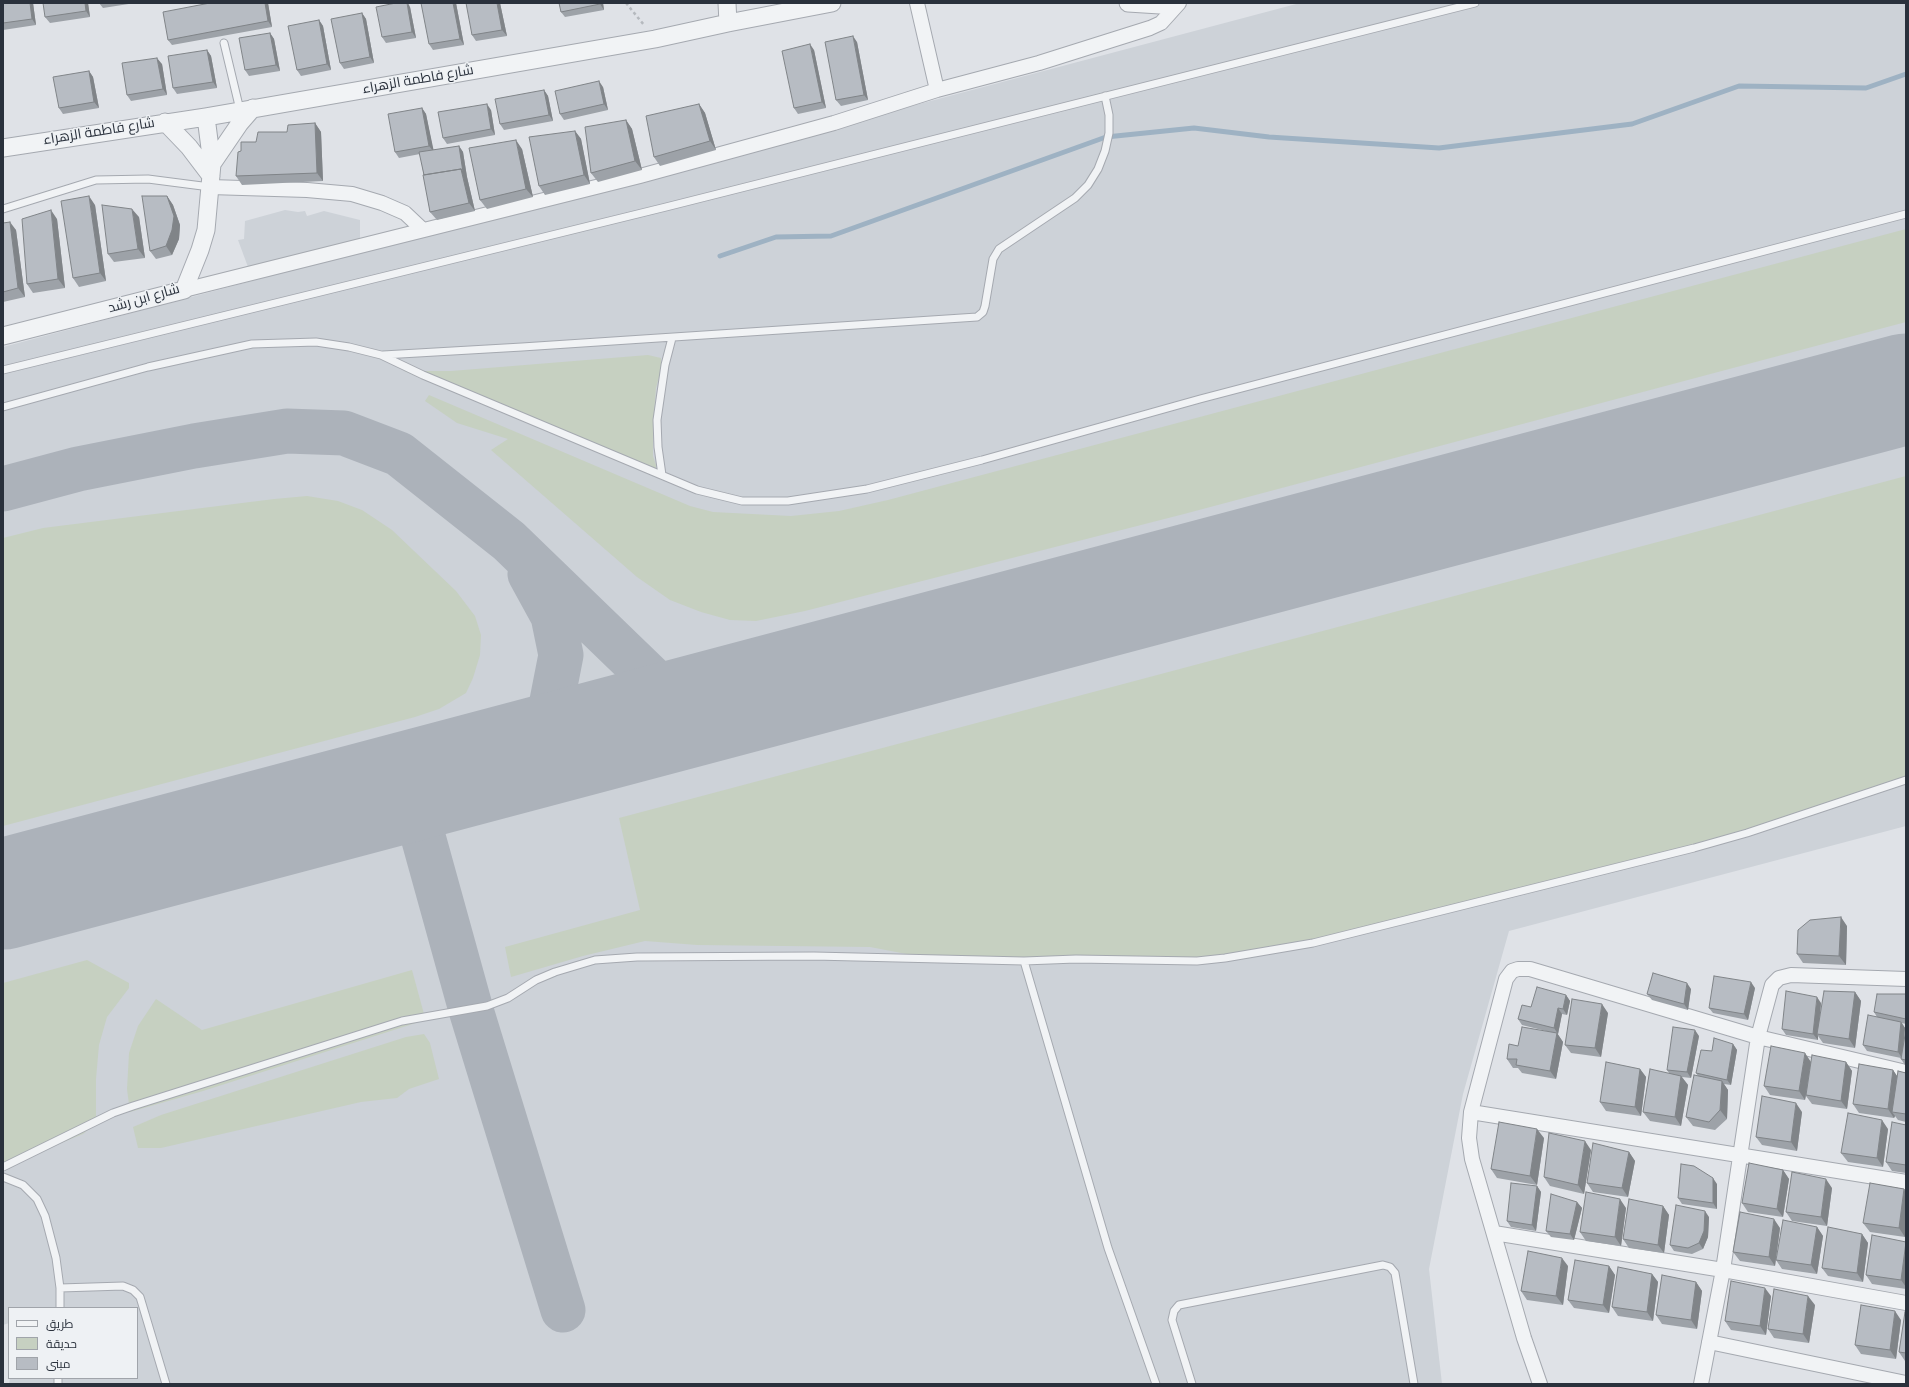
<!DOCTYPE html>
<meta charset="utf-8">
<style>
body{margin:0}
#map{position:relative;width:1909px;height:1387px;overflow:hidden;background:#dfe2e7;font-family:"Roboto Condensed",Cairo,sans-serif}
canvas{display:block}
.frame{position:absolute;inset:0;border:4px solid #2a313c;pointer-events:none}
.legend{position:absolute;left:8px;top:1307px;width:130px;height:72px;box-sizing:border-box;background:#eef1f4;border:1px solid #a0a4aa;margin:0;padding:5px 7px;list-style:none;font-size:12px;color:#2a313c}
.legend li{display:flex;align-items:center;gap:8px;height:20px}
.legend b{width:20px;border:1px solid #a0a4aa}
</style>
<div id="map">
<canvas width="1909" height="1387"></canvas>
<div class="frame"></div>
<ul class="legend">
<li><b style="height:5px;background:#f1f3f5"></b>طريق</li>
<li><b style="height:11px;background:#c6d0c1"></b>حديقة</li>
<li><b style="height:11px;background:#b7bcc3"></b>مبنى</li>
</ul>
</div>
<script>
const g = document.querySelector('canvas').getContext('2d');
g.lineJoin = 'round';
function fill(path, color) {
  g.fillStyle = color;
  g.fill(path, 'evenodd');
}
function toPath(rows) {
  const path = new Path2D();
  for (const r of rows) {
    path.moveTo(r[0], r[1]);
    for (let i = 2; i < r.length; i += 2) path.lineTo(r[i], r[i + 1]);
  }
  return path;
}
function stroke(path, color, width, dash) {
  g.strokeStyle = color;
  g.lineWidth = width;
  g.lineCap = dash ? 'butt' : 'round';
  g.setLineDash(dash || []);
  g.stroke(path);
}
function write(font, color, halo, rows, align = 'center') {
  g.font = font + ' "Roboto Condensed",Cairo,sans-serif';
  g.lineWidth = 3;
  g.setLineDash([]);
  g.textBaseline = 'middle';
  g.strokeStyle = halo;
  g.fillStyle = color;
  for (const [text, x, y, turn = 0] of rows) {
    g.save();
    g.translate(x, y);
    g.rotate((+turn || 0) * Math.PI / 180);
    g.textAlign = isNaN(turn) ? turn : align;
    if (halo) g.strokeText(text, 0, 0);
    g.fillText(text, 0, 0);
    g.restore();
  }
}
fill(toPath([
 [1300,3,1906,3,1906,826,1509,931,1463,1094,1429,1269,1442,1384,9,1384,10,1378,137,1378,137,1308,9,1308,9,1323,3,1325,3,347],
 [285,210,298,212,305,211,307,216,324,211,360,220,360,239,248,267,238,240,244,239,245,221]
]), '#cdd2d8');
fill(toPath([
 [1906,229,1906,322,1184,514,805,611,756,621,730,620,701,612,670,600,637,577,491,450,508,439,457,423,425,401,429,395,690,506,713,512,791,516,839,511,888,500],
 [648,355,661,358,661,370,656,388,653,427,653,456,656,465,656,474,638,469,404,371,451,371],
 [1906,476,1906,783,1666,859,1315,943,1237,960,1184,962,917,956,870,947,697,945,645,941,583,956,511,977,505,947,640,910,619,818],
 [307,496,338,501,362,510,392,530,456,591,475,616,481,635,480,655,473,678,466,693,439,709,415,717,3,826,3,538,43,528,274,499],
 [87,960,129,983,129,988,107,1017,99,1045,96,1079,96,1123,83,1134,3,1167,3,983],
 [412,970,424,1014,422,1021,203,1091,130,1112,127,1089,129,1053,138,1026,156,999,202,1030],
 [424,1034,430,1043,439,1079,409,1089,397,1098,361,1102,161,1148,138,1148,133,1127,161,1115,406,1037]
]), '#c6d0c1');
stroke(toPath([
 [720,256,776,237,831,236,1106,137,1194,128,1269,137,1439,148,1632,124,1739,86,1866,88,1906,74]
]), '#9eb2c3', 5);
stroke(toPath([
 [3,489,78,469,194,446,287,431,344,433,399,454,509,541,686,712],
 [528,754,551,706,561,655,553,616,530,574],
 [409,786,471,1010,563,1310]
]), '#acb2ba', 45);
stroke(toPath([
 [3,894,1906,389]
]), '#acb2ba', 111);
const service = toPath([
 [224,43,240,110],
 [3,209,96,180,148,179,210,187],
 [383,355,522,347,977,317,983,312,985,306,993,259,999,249,1075,198,1088,185,1098,169,1105,151,1109,133,1109,115,1105,96],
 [3,370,666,207,1475,3],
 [3,407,148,367,252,344,316,342,349,347,381,355,423,375,697,490,742,501,788,501,867,489,982,460,1200,399,1906,214],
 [662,475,658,447,657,420,665,365,672,338],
 [1024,961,1108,1248,1156,1384],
 [3,1167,113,1113,133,1106,402,1021,487,1006,508,998,536,980,555,972,595,960,637,957,814,956,1024,961,1076,959,1197,961,1225,958,1313,943,1694,848,1747,833,1906,780],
 [3,1177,23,1185,37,1199,45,1216,56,1258,60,1288,60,1308],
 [60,1288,123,1286,133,1290,140,1297,166,1384],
 [58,1378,58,1384],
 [1192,1384,1172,1320,1174,1311,1179,1305,1383,1265,1390,1267,1395,1273,1414,1384]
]);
const minor = toPath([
 [917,3,937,90],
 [210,187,307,190,352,194,382,203,405,213,423,230],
 [184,290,640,176,834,123,937,90,1039,63,1150,28,1161,23,1179,3],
 [1471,1112,1906,1182],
 [1494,1233,1723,1270,1906,1303],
 [1709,1342,1906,1383],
 [1540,1384,1524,1338,1472,1159,1469,1138,1471,1112,1506,979,1512,971,1518,969,1530,969,1758,1037,1906,1072],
 [1701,1384,1723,1270,1758,1037,1772,985,1779,978,1791,975,1906,979]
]);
const tertiary = toPath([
 [727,3,728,23],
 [1128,3,1160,5,1169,3],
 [165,122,189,147,211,176],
 [3,148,206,117,655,39,728,23,832,3],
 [212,164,240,123,253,108],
 [3,336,184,290,200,250,206,230,212,164,206,117]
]);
stroke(service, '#a5a9b0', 9);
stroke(minor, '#a5a9b0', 16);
stroke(tertiary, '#a5a9b0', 19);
stroke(toPath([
 [626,3,644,25]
]), '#b5b9be', 2.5, [3, 3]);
stroke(service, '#f1f3f5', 7);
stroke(minor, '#f1f3f5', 14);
stroke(tertiary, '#f1f3f5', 17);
fill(toPath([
 [3,3,33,3,36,25,3,30],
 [88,3,90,17,50,23,45,17],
 [99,3,135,3,103,8],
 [268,3,272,27,172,45,168,40],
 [456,3,464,45,433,50,429,44],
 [500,3,507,36,476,41,472,35],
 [559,3,603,3,604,10,565,17,561,12],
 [410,7,416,38,386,43,382,37],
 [362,13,366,19,374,63,344,69,340,63],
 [319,20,323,26,331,70,301,76,297,70],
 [270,33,274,39,280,71,249,76,245,70],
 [857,42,868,100,841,106,836,100],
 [207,50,211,56,217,88,177,94,173,88],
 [814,50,826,108,798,114,794,108],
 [162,64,167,95,131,101,127,95],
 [89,71,93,77,99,108,63,114,59,108],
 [603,87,608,110,564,120,560,114],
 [544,90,548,96,553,121,504,130,500,124],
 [699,104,705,113,716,150,660,166,654,157],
 [422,108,426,114,433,150,459,146,463,152,467,177,475,211,437,220,430,212,420,154,399,158,395,152],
 [491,110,495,135,447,144,443,138],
 [626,120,632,129,642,170,598,182,591,173],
 [315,123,321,132,323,181,242,185,236,176,241,151,256,142],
 [575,131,581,139,590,184,545,195,539,186],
 [522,149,533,197,487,209,480,200],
 [167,196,173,205,180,225,179,239,172,255,156,259,150,251],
 [95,205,106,281,79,287,73,278],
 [139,217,145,258,114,262,108,254],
 [57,219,65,288,33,293,27,284],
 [3,223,16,230,25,297,3,302],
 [1847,926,1846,965,1803,963,1797,954],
 [1755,988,1748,1020,1713,1013,1709,1008],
 [1691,989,1688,1010,1652,1000,1647,994],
 [1855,992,1861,1001,1855,1048,1823,1043,1818,1036,1818,1040,1786,1035,1782,1029,1821,1003,1820,1016],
 [1906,994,1906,1024,1902,1023,1905,1028,1904,1042,1906,1029,1906,1065,1905,1065,1901,1059,1901,1058,1867,1051,1863,1045,1877,1017,1874,1012],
 [1566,995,1570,1001,1567,1015,1562,1014,1558,1034,1557,1033,1563,1042,1556,1079,1522,1073,1518,1068,1513,1068,1507,1059,1518,1046,1550,1032,1522,1025,1518,1019,1531,1007],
 [1608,1013,1601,1057,1571,1053,1565,1045],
 [1699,1036,1691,1078,1682,1077,1688,1085,1681,1126,1650,1121,1643,1112,1669,1073,1667,1070],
 [1733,1044,1737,1050,1731,1085,1724,1084,1728,1090,1727,1119,1715,1130,1693,1126,1686,1117,1698,1076,1696,1073,1712,1051],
 [1811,1062,1808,1084,1846,1062,1852,1071,1847,1109,1812,1104,1806,1096,1805,1100,1770,1095,1764,1086],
 [1640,1069,1646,1077,1641,1116,1606,1111,1600,1102],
 [1893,1070,1897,1076,1906,1073,1906,1122,1898,1120,1895,1116,1894,1118,1859,1113,1853,1104],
 [1802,1112,1797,1151,1762,1145,1756,1137],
 [1906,1125,1906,1173,1892,1171,1886,1162],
 [1888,1129,1883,1167,1848,1162,1841,1153],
 [1544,1138,1537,1185,1497,1178,1491,1169],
 [1591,1150,1584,1194,1550,1186,1544,1177],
 [1629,1152,1635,1161,1628,1197,1593,1192,1587,1183],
 [1783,1170,1789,1179,1783,1217,1748,1212,1742,1203],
 [1717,1184,1717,1209,1682,1204,1678,1198],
 [1537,1186,1541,1192,1536,1231,1511,1227,1507,1221],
 [1832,1188,1827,1226,1792,1221,1786,1212],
 [1904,1189,1906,1193,1906,1228,1905,1237,1870,1232,1863,1223],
 [1577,1202,1582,1208,1574,1240,1551,1237,1546,1231],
 [1663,1206,1669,1215,1664,1253,1629,1248,1623,1239],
 [1626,1208,1621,1246,1586,1241,1580,1232],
 [1709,1217,1708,1237,1703,1249,1692,1254,1674,1251,1670,1245],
 [1817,1227,1823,1236,1817,1274,1782,1269,1776,1260],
 [1780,1228,1775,1266,1740,1261,1733,1252],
 [1862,1234,1868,1243,1863,1282,1828,1276,1822,1268],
 [1906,1243,1906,1289,1872,1284,1866,1275],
 [1568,1266,1563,1305,1527,1300,1521,1291],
 [1609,1266,1615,1275,1609,1313,1574,1308,1568,1300],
 [1652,1274,1658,1282,1653,1321,1618,1316,1612,1307],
 [1696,1282,1702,1291,1697,1329,1662,1324,1656,1315],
 [1771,1296,1766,1335,1731,1330,1725,1321],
 [1815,1305,1809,1343,1774,1338,1768,1329],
 [1906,1312,1906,1361,1905,1361,1899,1352],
 [1901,1320,1896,1359,1861,1354,1855,1345]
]), '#9da2a8');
fill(toPath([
 [30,3,33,3,36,25,32,19],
 [85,3,88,3,90,17,86,11],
 [265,3,268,3,272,27,268,21],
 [407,3,408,3,410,7,416,38,412,32],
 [453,3,456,3,464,45,460,39],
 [497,3,500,3,507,36,502,30],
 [600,3,603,3,604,10,600,4],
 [362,13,366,19,374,63,370,57],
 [319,20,323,26,331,70,327,64],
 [270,33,274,39,280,71,276,65],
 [853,36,857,42,868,100,864,95],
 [810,44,814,50,826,108,822,102],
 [207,50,211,56,217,88,213,82],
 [157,58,162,64,167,95,163,89],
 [89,71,93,77,99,108,94,102],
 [599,81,603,87,608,110,604,104],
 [544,90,548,96,553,121,549,115],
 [487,104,491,110,495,135,491,129],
 [699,104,705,113,716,150,710,141],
 [422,108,426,114,434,152,429,146],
 [626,120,632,129,642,170,635,161],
 [315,123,321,132,323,181,317,173],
 [575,131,581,139,590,184,584,175],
 [516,140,522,149,533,197,526,189],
 [459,146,463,152,467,177,475,211,469,203,461,169],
 [89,196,95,205,106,281,100,273],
 [167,196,173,205,180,225,179,239,172,255,166,246],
 [132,209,139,217,145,258,138,249],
 [51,210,57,219,65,288,58,279],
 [10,222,16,230,25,297,18,288],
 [1841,917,1847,926,1846,965,1839,956],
 [1751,982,1755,988,1748,1020,1744,1014],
 [1687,983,1691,989,1688,1010,1684,1004],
 [1855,992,1861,1001,1855,1048,1849,1039],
 [1566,995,1570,1001,1567,1015,1563,1009],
 [1817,997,1821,1003,1818,1034,1817,1034,1818,1036,1818,1040,1813,1034],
 [1602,1004,1608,1013,1601,1057,1595,1048],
 [1558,1008,1562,1014,1558,1034,1554,1028],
 [1901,1022,1905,1028,1902,1058,1898,1052],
 [1695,1030,1699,1036,1691,1078,1687,1072],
 [1557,1033,1563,1042,1556,1079,1550,1071],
 [1733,1044,1737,1050,1731,1085,1727,1080],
 [1805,1053,1811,1062,1805,1100,1799,1091],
 [1846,1062,1852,1071,1847,1109,1841,1101],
 [1640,1069,1646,1077,1641,1116,1635,1107],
 [1893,1070,1899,1079,1892,1112,1895,1116,1894,1118,1888,1109],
 [1681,1076,1688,1085,1681,1126,1675,1117],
 [1722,1081,1728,1090,1727,1119,1720,1110],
 [1796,1103,1802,1112,1797,1151,1791,1142],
 [1882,1120,1888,1129,1883,1167,1877,1158],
 [1537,1129,1544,1138,1537,1185,1530,1176],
 [1585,1141,1591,1150,1584,1194,1578,1185],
 [1629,1152,1635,1161,1628,1197,1622,1188],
 [1783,1170,1789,1179,1783,1217,1777,1209],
 [1713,1178,1717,1184,1717,1209,1713,1203],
 [1826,1179,1832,1188,1827,1226,1821,1217],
 [1537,1186,1541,1192,1536,1231,1532,1225],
 [1904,1189,1906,1193,1906,1228,1905,1237,1899,1228],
 [1620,1199,1626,1208,1621,1246,1615,1237],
 [1577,1202,1582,1208,1574,1240,1570,1234],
 [1663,1206,1669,1215,1664,1253,1658,1245],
 [1705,1211,1709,1217,1708,1237,1703,1249,1699,1243],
 [1774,1219,1780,1228,1775,1266,1769,1257],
 [1817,1227,1823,1236,1817,1274,1811,1265],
 [1862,1234,1868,1243,1863,1282,1857,1273],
 [1906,1243,1906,1287,1901,1280],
 [1562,1258,1568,1266,1563,1305,1556,1296],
 [1609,1266,1615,1275,1609,1313,1603,1305],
 [1652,1274,1658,1282,1653,1321,1647,1312],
 [1696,1282,1702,1291,1697,1329,1691,1320],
 [1765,1288,1771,1296,1766,1335,1760,1326],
 [1808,1296,1815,1305,1809,1343,1803,1334],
 [1895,1311,1901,1320,1896,1359,1890,1350]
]), '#808488');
const building = toPath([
 [3,3,30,3,32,19,3,23,3,3],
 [43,3,85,3,86,11,45,17,43,3],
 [210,3,265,3,268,21,168,40,163,12,210,3],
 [396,3,407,3,412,32,382,37,376,7,396,3],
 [421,3,453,3,460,39,429,44,421,3],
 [466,3,497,3,502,30,472,35,466,3],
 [559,3,600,3,600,4,561,12,559,3],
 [362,13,370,57,340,63,331,19,362,13],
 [319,20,327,64,297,70,288,26,319,20],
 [270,33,276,65,245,70,239,38,270,33],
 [853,36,864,95,836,100,825,42,853,36],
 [810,44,822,102,794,108,782,51,810,44],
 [207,50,213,82,173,88,168,56,207,50],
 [157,58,163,89,127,95,122,63,157,58],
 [89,71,94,102,59,108,53,77,89,71],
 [599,81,604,104,560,114,555,91,599,81],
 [544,90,549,115,500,124,495,99,544,90],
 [487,104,491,129,443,138,438,112,487,104],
 [699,104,710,141,654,157,646,116,699,104],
 [422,108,429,146,395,152,388,114,422,108],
 [626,120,635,161,591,173,585,127,626,120],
 [315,123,317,173,236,176,238,152,241,151,241,142,256,142,258,132,287,132,288,125,315,123],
 [575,131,584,175,539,186,529,137,575,131],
 [516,140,526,189,480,200,469,148,516,140],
 [459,146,463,172,461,169,424,175,419,152,459,146],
 [461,169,469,203,430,212,423,175,461,169],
 [89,196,100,273,73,278,61,201,89,196],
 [142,196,167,196,174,216,172,230,166,246,150,251,142,196],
 [102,205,132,209,138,249,108,254,102,205],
 [51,210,58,279,27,284,22,219,51,210],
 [10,222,18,288,3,292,3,223,10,222],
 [1841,917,1839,956,1797,954,1798,930,1810,920,1841,917],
 [1653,973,1687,983,1684,1004,1647,994,1653,973],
 [1714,976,1751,982,1744,1014,1709,1008,1714,976],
 [1537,987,1566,995,1563,1009,1558,1008,1554,1028,1518,1019,1522,1005,1531,1007,1537,987],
 [1786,991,1817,997,1813,1034,1782,1029,1786,991],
 [1824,991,1855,992,1849,1039,1817,1034,1824,991],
 [1877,994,1906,994,1906,1019,1874,1012,1877,994],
 [1572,999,1602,1004,1595,1048,1565,1045,1572,999],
 [1868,1015,1901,1022,1898,1052,1863,1045,1868,1015],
 [1522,1027,1557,1033,1550,1071,1516,1065,1517,1059,1507,1059,1509,1044,1518,1046,1522,1027],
 [1673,1027,1695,1030,1687,1072,1667,1070,1673,1027],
 [1906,1029,1906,1060,1901,1059,1906,1029],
 [1714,1038,1733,1044,1727,1080,1696,1073,1701,1050,1712,1051,1714,1038],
 [1771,1046,1805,1053,1799,1091,1764,1086,1771,1046],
 [1812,1055,1846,1062,1841,1101,1806,1095,1812,1055],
 [1606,1062,1640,1069,1635,1107,1600,1102,1606,1062],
 [1859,1064,1893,1070,1888,1109,1853,1104,1859,1064],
 [1650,1069,1681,1076,1675,1117,1643,1112,1650,1069],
 [1898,1071,1906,1073,1906,1114,1892,1112,1898,1071],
 [1694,1075,1722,1081,1720,1110,1709,1122,1686,1117,1694,1075],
 [1762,1096,1796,1103,1791,1142,1756,1137,1762,1096],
 [1848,1113,1882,1120,1877,1158,1841,1153,1848,1113],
 [1499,1122,1537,1129,1530,1176,1491,1169,1499,1122],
 [1892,1122,1906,1125,1906,1165,1886,1162,1892,1122],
 [1549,1133,1585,1141,1578,1185,1544,1177,1549,1133],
 [1593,1143,1629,1152,1622,1188,1587,1183,1593,1143],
 [1749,1163,1783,1170,1777,1209,1742,1203,1749,1163],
 [1681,1164,1694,1166,1713,1178,1713,1203,1678,1198,1681,1164],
 [1792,1172,1826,1179,1821,1217,1786,1212,1792,1172],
 [1511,1183,1537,1186,1532,1225,1507,1221,1511,1183],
 [1870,1183,1904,1189,1899,1228,1863,1223,1870,1183],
 [1586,1192,1620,1199,1615,1237,1580,1232,1586,1192],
 [1551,1194,1577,1202,1570,1234,1546,1231,1551,1194],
 [1629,1199,1663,1206,1658,1245,1623,1239,1629,1199],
 [1676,1205,1705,1211,1704,1231,1699,1243,1688,1248,1670,1245,1676,1205],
 [1740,1212,1774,1219,1769,1257,1733,1252,1740,1212],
 [1783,1220,1817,1227,1811,1265,1776,1260,1783,1220],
 [1828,1227,1862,1234,1857,1273,1822,1268,1828,1227],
 [1872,1235,1906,1242,1901,1280,1866,1275,1872,1235],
 [1528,1251,1562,1258,1556,1296,1521,1291,1528,1251],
 [1575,1260,1609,1266,1603,1305,1568,1300,1575,1260],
 [1618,1267,1652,1274,1647,1312,1612,1307,1618,1267],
 [1662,1275,1696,1282,1691,1320,1656,1315,1662,1275],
 [1731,1281,1765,1288,1760,1326,1725,1321,1731,1281],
 [1774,1289,1808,1296,1803,1334,1768,1329,1774,1289],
 [1861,1305,1895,1311,1890,1350,1855,1345,1861,1305],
 [1905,1312,1906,1312,1906,1353,1899,1352,1905,1312]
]);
fill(building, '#b7bcc3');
stroke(building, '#808488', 1);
write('14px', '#2a313c', '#eef1f4', [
 ["شارع فاطمة الزهراء",418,80,-10],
 ["شارع فاطمة الزهراء",99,132,-9],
 ["شارع ابن رشد",144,299,-16]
]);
</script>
